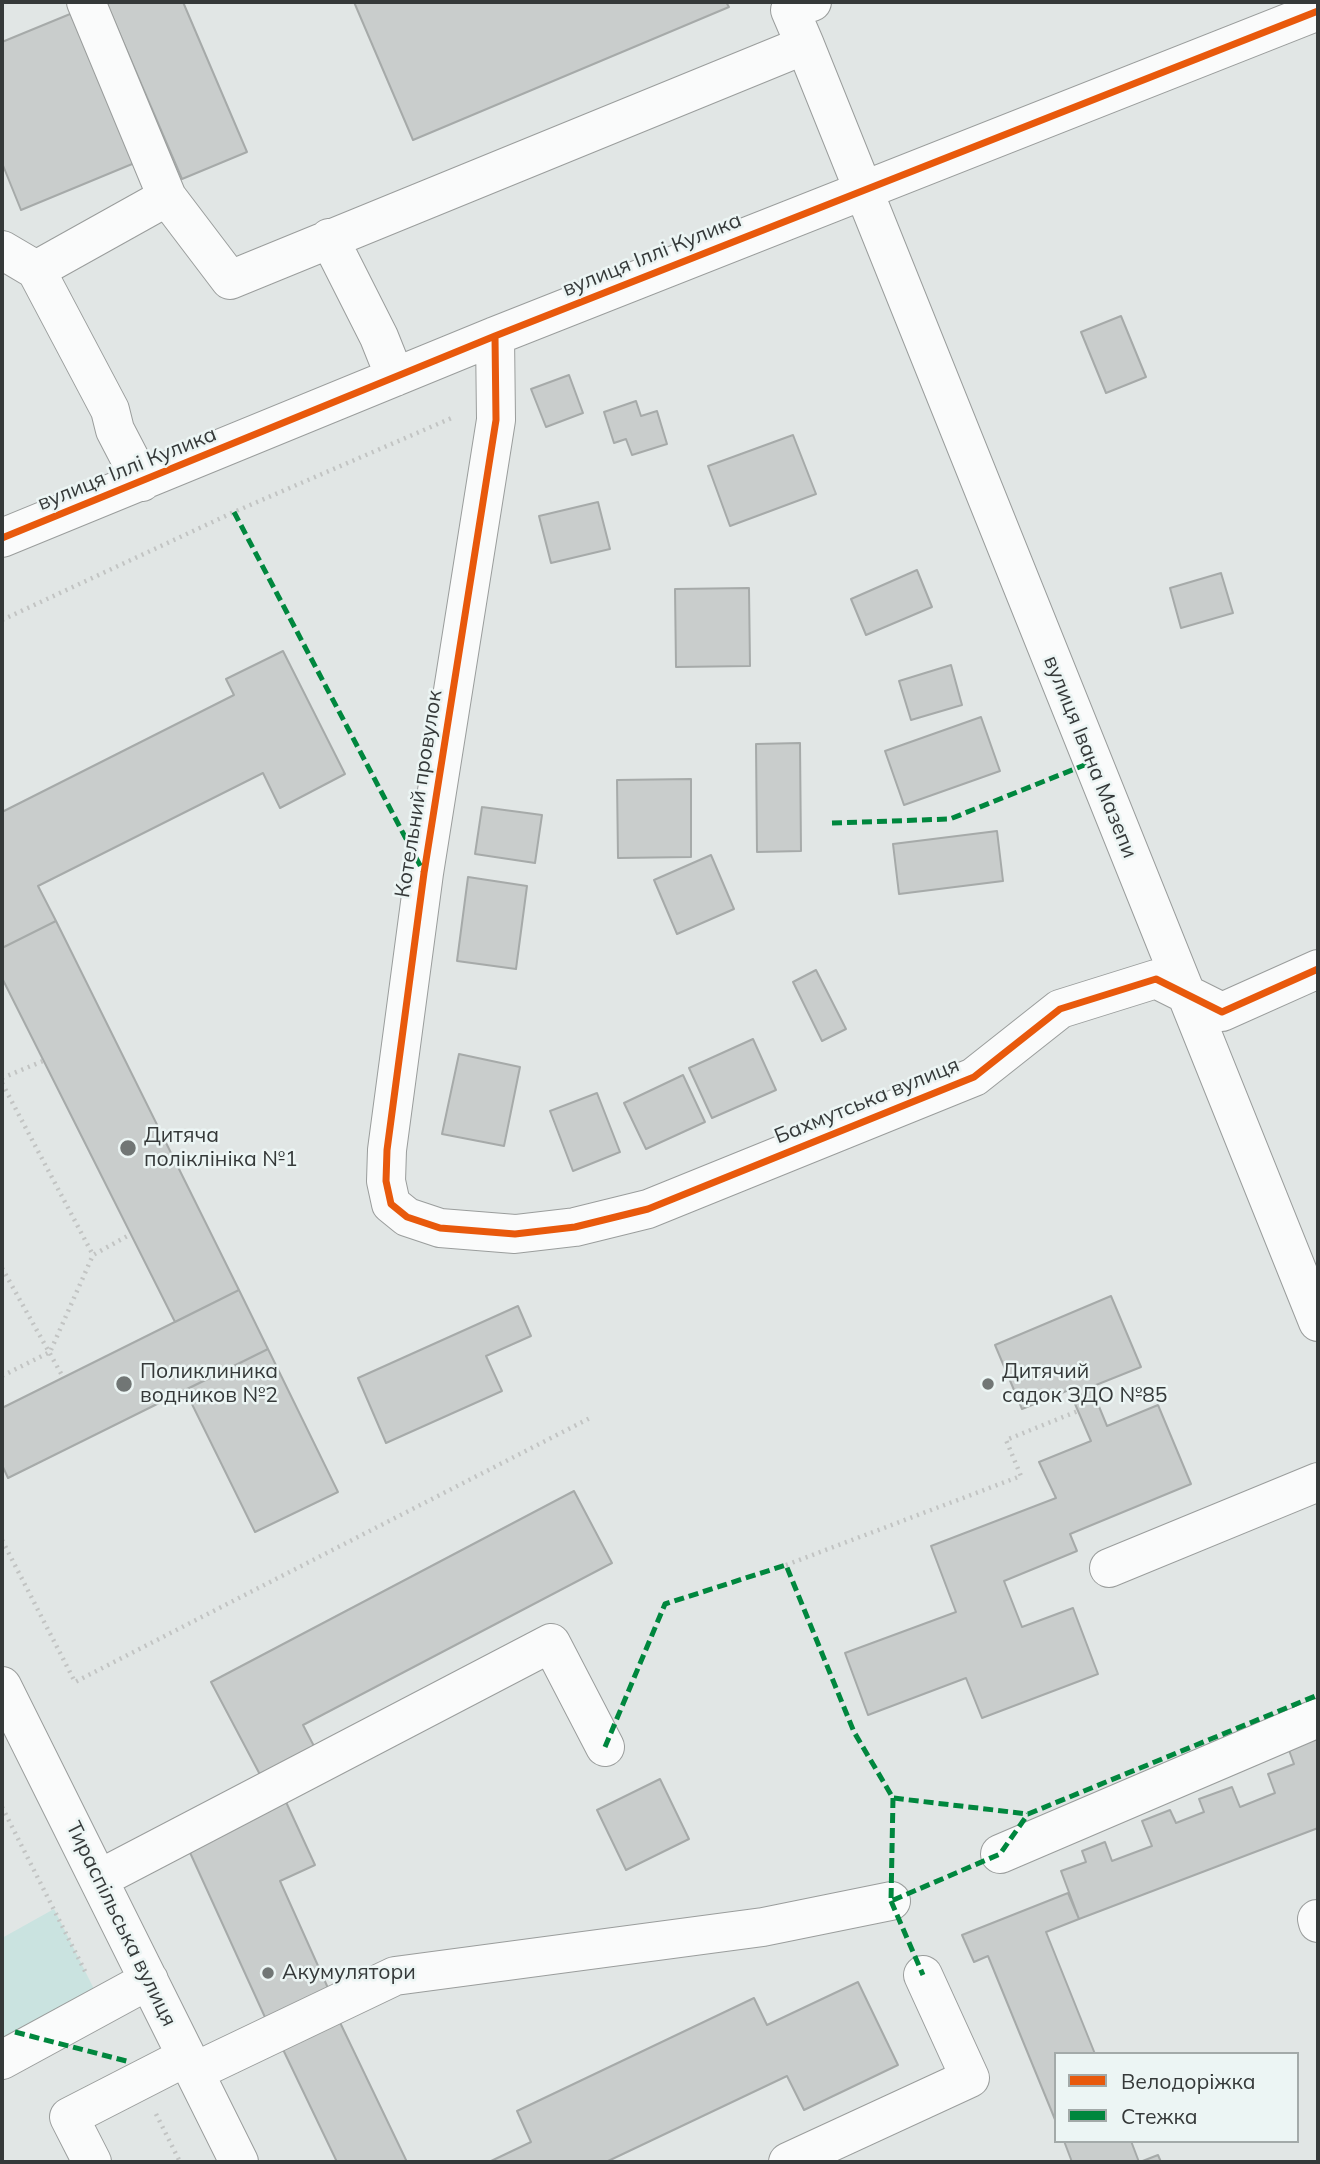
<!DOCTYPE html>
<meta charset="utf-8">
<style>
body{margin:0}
#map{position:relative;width:1320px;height:2164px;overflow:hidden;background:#e1e6e5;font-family:Mulish,sans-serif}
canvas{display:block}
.frame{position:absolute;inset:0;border:4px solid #353939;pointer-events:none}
.legend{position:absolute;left:1054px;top:2052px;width:245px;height:91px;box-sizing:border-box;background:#ecf5f4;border:2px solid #a3aaa9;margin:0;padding:9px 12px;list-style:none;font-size:21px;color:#353939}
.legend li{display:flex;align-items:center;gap:14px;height:35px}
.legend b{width:35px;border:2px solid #a3aaa9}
</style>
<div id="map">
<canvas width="1320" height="2164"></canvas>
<div class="frame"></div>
<ul class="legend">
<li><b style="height:9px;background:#e8590c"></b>Велодоріжка</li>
<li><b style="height:9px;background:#00873e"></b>Стежка</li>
</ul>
</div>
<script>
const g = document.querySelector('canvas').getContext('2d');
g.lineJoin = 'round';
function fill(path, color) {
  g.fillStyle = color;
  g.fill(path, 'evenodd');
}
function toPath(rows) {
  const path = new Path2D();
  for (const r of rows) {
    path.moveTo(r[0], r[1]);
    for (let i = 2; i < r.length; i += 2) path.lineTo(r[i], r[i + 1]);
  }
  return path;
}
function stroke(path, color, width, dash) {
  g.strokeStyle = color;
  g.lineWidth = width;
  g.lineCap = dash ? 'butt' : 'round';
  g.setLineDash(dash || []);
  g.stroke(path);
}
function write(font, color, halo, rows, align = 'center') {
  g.font = font + ' Mulish,sans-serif';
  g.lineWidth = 5;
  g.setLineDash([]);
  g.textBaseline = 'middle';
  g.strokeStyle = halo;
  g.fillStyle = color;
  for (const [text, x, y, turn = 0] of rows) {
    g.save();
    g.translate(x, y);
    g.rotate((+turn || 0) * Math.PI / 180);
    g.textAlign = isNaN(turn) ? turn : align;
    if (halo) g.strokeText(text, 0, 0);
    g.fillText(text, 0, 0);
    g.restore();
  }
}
fill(toPath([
 [54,1909,95,1991,2,2039,2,1938]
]), '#cae3e0');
const building = toPath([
 [106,2,183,2,247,152,182,179,106,2],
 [354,2,726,2,729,7,413,140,354,2],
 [75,12,137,162,21,210,2,163,2,42,75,12],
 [1121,316,1146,377,1106,393,1081,332,1121,316],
 [569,375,583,413,546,427,531,389,569,375],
 [636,401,641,416,657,411,667,444,632,455,626,439,614,443,604,412,636,401],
 [793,435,816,494,730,526,708,466,793,435],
 [598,502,610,549,551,563,539,516,598,502],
 [917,570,932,607,866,635,851,599,917,570],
 [1221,573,1233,613,1181,628,1170,588,1221,573],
 [749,588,750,666,676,667,675,589,749,588],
 [283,651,345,774,280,808,263,773,38,886,56,921,2,948,2,812,234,695,226,679,283,651],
 [951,665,962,705,911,720,899,681,951,665],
 [981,717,1000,771,904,805,885,751,981,717],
 [800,743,801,851,757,852,756,744,800,743],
 [691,779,691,857,618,858,617,780,691,779],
 [482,807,542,815,535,863,475,854,482,807],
 [997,831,1003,881,899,894,893,844,997,831],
 [711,855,734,909,677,934,654,880,711,855],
 [468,877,527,886,516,969,457,961,468,877],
 [56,921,239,1290,175,1322,2,978,2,948,56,921],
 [816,970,846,1029,822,1041,793,982,816,970],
 [753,1039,776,1090,712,1118,689,1068,753,1039],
 [459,1054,520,1067,504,1146,442,1134,459,1054],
 [683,1075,705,1122,646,1149,624,1103,683,1075],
 [597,1093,620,1152,573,1171,550,1111,597,1093],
 [239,1290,268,1349,8,1478,2,1465,2,1408,239,1290],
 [1111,1296,1141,1367,1091,1387,1107,1426,1158,1405,1191,1484,1070,1534,1077,1551,1004,1581,1022,1627,1073,1608,1098,1674,982,1718,966,1678,868,1715,845,1653,956,1612,931,1546,1056,1498,1039,1462,1091,1441,1069,1390,1022,1409,995,1345,1111,1296],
 [518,1306,531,1336,486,1356,502,1391,386,1443,358,1378,518,1306],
 [268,1349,338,1492,255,1532,185,1390,268,1349],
 [574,1491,612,1563,303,1725,329,1775,275,1803,211,1682,574,1491],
 [1318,1729,1318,1828,1079,1919,1061,1871,1086,1862,1082,1851,1105,1842,1112,1861,1152,1846,1142,1821,1170,1810,1176,1823,1204,1812,1199,1799,1232,1787,1240,1807,1275,1793,1268,1774,1294,1764,1286,1742,1318,1729],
 [660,1779,689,1839,626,1870,597,1810,660,1779],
 [286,1802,315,1865,280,1881,332,1997,269,2026,187,1846,286,1802],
 [1068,1893,1079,1919,1046,1932,1095,2054,1056,2054,1056,2122,988,1956,974,1962,962,1935,1068,1893],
 [858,1982,898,2065,804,2110,787,2076,606,2162,489,2162,531,2142,517,2111,754,1998,767,2025,858,1982],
 [334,2010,407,2162,337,2162,277,2037,334,2010],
 [1064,2141,1131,2141,1139,2162,1072,2162,1064,2141],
 [1158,2155,1161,2162,1140,2162,1158,2155]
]);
fill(building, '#c9cdcc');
stroke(building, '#a6aaa9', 2);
const minor = toPath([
 [86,2,167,197,230,280,805,45,1318,1322],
 [805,45,790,10,812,2],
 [329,238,379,337,395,377],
 [2,250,36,270,167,197],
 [36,270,110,410,115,430,142,482],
 [495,336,496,420,424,873,387,1150,386,1181,391,1204,407,1217,440,1228,515,1234,575,1227,648,1209,974,1077,1060,1009,1156,979,1222,1012,1318,969],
 [2,538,495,336,1318,11],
 [1109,1568,1318,1482],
 [2,1686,239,2162],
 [1000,1854,1318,1718],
 [99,1879,551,1643,605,1747],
 [1317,1919,1318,1923],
 [2,2060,149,1980],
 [194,2072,395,1976,763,1927,891,1901],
 [92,2162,69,2117,186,2057],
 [788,2162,970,2078,923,1975]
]);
stroke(minor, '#9a9d9c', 40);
stroke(toPath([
 [2,620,234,512,454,417],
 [2,1078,43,1061],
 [2,1083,93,1255,131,1234],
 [2,1268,63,1377],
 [2,1376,50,1352,93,1255],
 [2,1540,75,1682,590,1418],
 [786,1565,1021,1476,1006,1440,1078,1411],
 [2,1807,87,1975],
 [156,2114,180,2162]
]), '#c2c4c3', 4.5, [2, 5]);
stroke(minor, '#fafbfb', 38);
stroke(toPath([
 [234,512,423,871],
 [832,823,950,819,1092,762],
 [605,1747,665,1604,786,1565,854,1732,893,1798,1028,1814,1318,1695],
 [893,1798,891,1901,1000,1854,1028,1814],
 [891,1901,923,1975],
 [15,2032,130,2062]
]), '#00873e', 5, [10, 5]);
stroke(toPath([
 [495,336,496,420,424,873,387,1150,386,1181,391,1204,407,1217,440,1228,515,1234,575,1227,648,1209,974,1077,1060,1009,1156,979,1222,1012,1318,969],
 [2,538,495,336,1318,11]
]), '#e8590c', 7);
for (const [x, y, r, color] of [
 [128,1148,9,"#717675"],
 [124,1384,9,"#717675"],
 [988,1384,7,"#717675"],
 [268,1973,7,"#717675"]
]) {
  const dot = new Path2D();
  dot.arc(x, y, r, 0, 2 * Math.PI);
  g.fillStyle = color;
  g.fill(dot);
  stroke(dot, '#ecf5f4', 2.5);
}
write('21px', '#353939', '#ecf5f4', [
 ["вулиця Іллі Кулика",652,255,-22],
 ["вулиця Іллі Кулика",127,469,-22],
 ["вулиця Івана Мазепи",1090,757,68],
 ["Котельний провулок",419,794,-81],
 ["Бахмутська вулиця",867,1101,-22],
 ["Тираспільська вулиця",121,1924,64]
]);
write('21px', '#353939', '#ecf5f4', [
 ["Дитяча",144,1136],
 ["поліклініка №1",144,1160],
 ["Поликлиника",140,1372],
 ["водников №2",140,1396],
 ["Дитячий",1002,1372],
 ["садок ЗДО №85",1002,1396],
 ["Акумулятори",282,1973]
], 'left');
</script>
